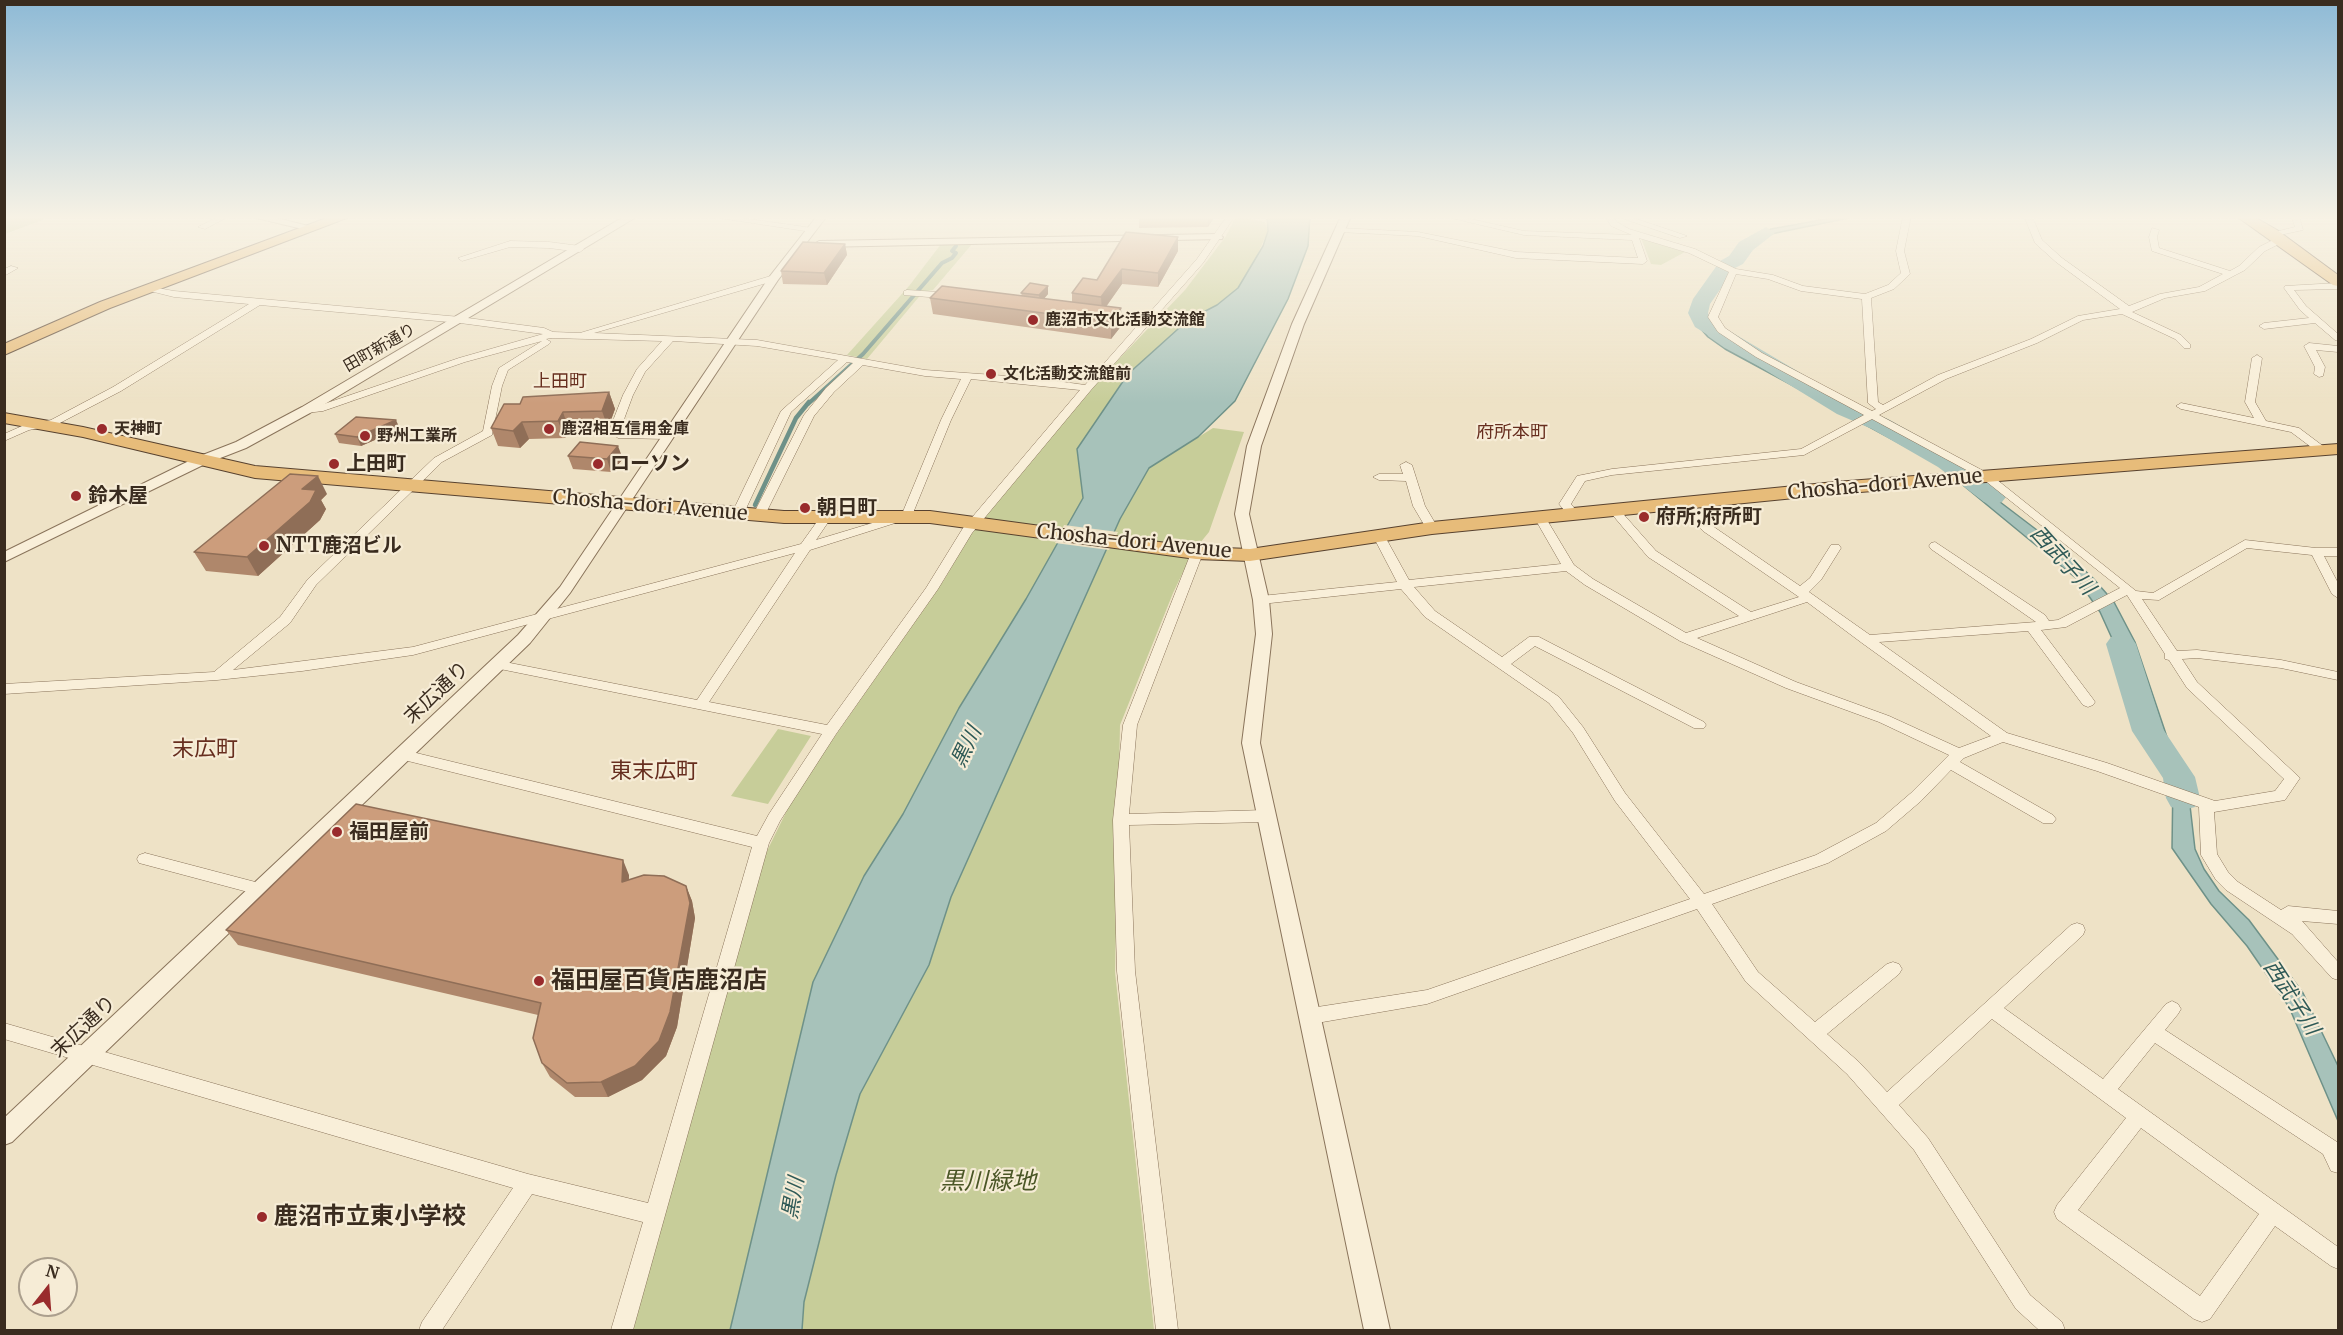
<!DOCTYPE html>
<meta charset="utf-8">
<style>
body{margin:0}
#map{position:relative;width:2343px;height:1335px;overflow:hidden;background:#eee2c6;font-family:Merriweather,serif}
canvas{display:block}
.frame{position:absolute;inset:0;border:6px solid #3a2c1f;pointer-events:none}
.north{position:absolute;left:18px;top:1257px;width:60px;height:60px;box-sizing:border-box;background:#f6ecd6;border:2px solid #ab9f8d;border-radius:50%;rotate:17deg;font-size:16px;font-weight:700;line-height:24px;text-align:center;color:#3a2c1f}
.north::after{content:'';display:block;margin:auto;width:21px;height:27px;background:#992b2c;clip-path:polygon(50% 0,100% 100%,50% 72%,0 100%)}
</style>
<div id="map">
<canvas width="2343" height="1335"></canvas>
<div class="frame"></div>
<div class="north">N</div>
</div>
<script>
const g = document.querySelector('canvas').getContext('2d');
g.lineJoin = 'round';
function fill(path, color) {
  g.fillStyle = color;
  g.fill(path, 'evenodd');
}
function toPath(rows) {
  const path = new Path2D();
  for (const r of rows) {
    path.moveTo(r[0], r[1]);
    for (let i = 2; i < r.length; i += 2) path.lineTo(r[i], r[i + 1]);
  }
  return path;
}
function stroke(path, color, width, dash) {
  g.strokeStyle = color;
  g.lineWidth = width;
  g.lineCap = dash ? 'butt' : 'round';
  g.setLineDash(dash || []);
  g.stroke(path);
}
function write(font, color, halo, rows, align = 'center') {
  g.font = font + ' Merriweather,"Noto Sans JP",serif';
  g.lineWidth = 4.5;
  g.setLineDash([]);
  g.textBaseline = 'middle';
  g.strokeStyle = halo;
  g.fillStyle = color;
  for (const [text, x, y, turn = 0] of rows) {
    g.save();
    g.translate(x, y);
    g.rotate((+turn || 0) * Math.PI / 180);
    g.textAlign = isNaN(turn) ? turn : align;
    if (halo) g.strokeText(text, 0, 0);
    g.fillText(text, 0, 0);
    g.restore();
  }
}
fill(toPath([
 [5,216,43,216,43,220,5,234],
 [1236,216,1265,222,1268,231,1252,267,1238,288,1217,305,1188,321,1128,374,1077,449,1083,498,1026,599,959,708,903,814,864,876,813,982,730,1330,632,1330,755,885,767,851,796,792,944,580,969,537,986,514,1092,387,1185,290,1226,236],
 [1641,238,1685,252,1661,265,1651,264],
 [973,243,933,290,923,292,867,359,847,355,909,286,941,244],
 [1213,428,1244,432,1209,532,1200,543,1193,562,1184,570,1173,593,1120,725,1115,972,1154,1330,802,1330,804,1302,836,1175,860,1094,929,965,951,897,1120,519,1149,468],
 [778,729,811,736,768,804,731,796]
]), '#c7cd99');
const water = toPath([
 [1267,216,1310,216,1308,246,1288,299,1235,401,1198,437,1149,468,1120,519,951,897,929,965,860,1094,836,1175,804,1302,802,1330,730,1330,813,982,864,876,903,814,959,708,1026,599,1083,498,1077,449,1128,374,1188,320,1217,305,1238,288,1263,246,1268,231,1267,216],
 [1842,216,1859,216,1771,234,1748,248,1731,265,1712,292,1704,306,1705,320,1716,336,1724,343,1915,446,1983,489,2054,543,2092,577,2114,602,2135,642,2167,737,2188,788,2195,849,2204,869,2219,891,2249,920,2303,993,2338,1066,2338,1121,2289,1007,2247,946,2211,904,2172,848,2173,777,2166,754,2148,731,2144,700,2124,665,2100,612,2077,579,1936,463,1725,349,1708,337,1698,326,1694,315,1698,298,1727,260,1748,242,1771,229,1842,216]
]);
fill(water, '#a7c2ba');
stroke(water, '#6e9188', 1.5);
fill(toPath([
 [1064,525,1118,532,1109,550,1055,543]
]), '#eee2c6');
stroke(toPath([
 [808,404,863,354,942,263,952,258,956,253,952,251,956,246]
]), '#6e9188', 4);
stroke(toPath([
 [755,505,796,418,809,402]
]), '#6e9188', 4.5);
fill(toPath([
 [1766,227,1775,233,1753,250,1743,264,1735,268,1710,304,1708,313,1711,320,1853,404,1888,419,1956,457,2002,492,2006,497,2002,502,1993,505,1984,502,1938,467,1872,429,1837,414,1695,327,1688,313,1693,299,1720,261,1729,256,1739,242,1766,227],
 [2121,635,2131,637,2136,644,2163,729,2195,777,2200,798,2195,807,2183,810,2171,807,2166,798,2163,778,2132,731,2106,644,2111,637,2121,635]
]), '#a7c2ba');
const minor = toPath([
 [219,216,230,216,205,229,198,227,219,216],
 [705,216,729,216,812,228,816,230,812,232,705,216],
 [1227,216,1235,216,1203,263,1091,390,972,533,938,589,836,734,780,821,769,843,633,1330,611,1330,643,1222,532,1194,442,1330,419,1330,422,1322,513,1188,4,1039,4,1023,528,1174,648,1203,752,847,404,760,399,759,397,755,399,751,404,750,757,836,769,814,822,734,500,669,493,665,500,661,697,700,795,553,413,655,302,671,217,680,4,694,4,684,214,672,280,617,308,579,434,458,483,431,492,386,499,368,542,341,465,362,323,411,306,413,302,412,302,408,318,406,459,358,543,334,460,323,260,305,121,391,58,424,29,430,4,441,4,434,22,426,51,420,113,387,249,304,174,297,146,290,146,286,174,291,460,317,544,328,553,332,580,333,774,275,777,276,777,280,594,333,757,340,925,370,1035,378,1085,385,1138,325,1105,321,1100,318,1102,316,1143,320,1197,259,1227,216],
 [551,338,662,341,637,369,623,395,609,431,618,438,667,439,672,436,667,433,620,430,633,395,645,372,673,341,757,346,838,360,781,411,732,513,738,516,744,513,791,412,847,362,853,363,826,388,804,415,753,515,755,517,759,519,765,515,814,416,834,392,863,365,925,376,961,379,941,420,902,514,816,540,831,518,825,514,821,516,801,544,413,647,233,670,290,623,316,585,442,462,492,435,502,386,508,370,549,344,551,342,546,339,551,338],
 [971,379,1080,390,963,528,926,588,827,725,709,702,810,550,911,518,951,420,971,379],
 [1442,216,1458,216,1524,231,1632,235,1611,226,1605,216,1613,216,1617,222,1629,229,1695,249,1736,269,1773,275,1803,286,1865,294,1888,285,1901,273,1896,251,1903,216,1911,216,1904,251,1910,274,1894,289,1871,298,1878,402,1883,405,1938,375,2031,339,2078,316,2120,309,2056,262,2035,243,2024,216,2032,216,2042,240,2062,258,2129,306,2160,294,2199,287,2223,274,2152,251,2149,237,2152,228,2159,230,2157,237,2159,248,2230,271,2239,266,2259,247,2279,237,2285,237,2285,241,2265,251,2245,270,2205,291,2165,298,2132,312,2181,335,2190,344,2190,348,2184,348,2175,339,2122,314,2083,320,2037,343,1946,379,1879,415,1991,475,2136,591,2153,593,2245,540,2316,548,2338,548,2338,556,2324,556,2338,583,2338,598,2332,594,2312,555,2247,548,2159,600,2142,599,2177,651,2197,650,2281,660,2338,672,2338,680,2281,668,2197,658,2182,659,2197,682,2300,778,2285,800,2214,812,2217,854,2228,872,2238,882,2281,910,2288,906,2338,911,2338,924,2302,921,2338,962,2338,980,2332,978,2292,934,2226,890,2216,880,2201,855,2199,807,2097,771,2003,742,1964,758,1960,762,2053,815,2056,819,2053,823,2043,823,1951,770,1921,801,1886,831,1828,863,1712,904,1758,972,1815,1022,1887,964,1893,962,1899,964,1902,969,1899,974,1827,1034,1859,1062,1887,1092,2071,925,2077,923,2083,925,2085,930,2083,935,2004,1008,2103,1079,2166,1004,2172,1001,2178,1004,2181,1009,2178,1014,2165,1030,2337,1142,2338,1173,2331,1171,2323,1154,2155,1043,2118,1089,2338,1247,2338,1269,2331,1266,2275,1226,2210,1319,2202,1322,2194,1319,2057,1219,2054,1212,2057,1205,2126,1118,1992,1019,1899,1105,1928,1138,2030,1295,2062,1322,2065,1330,2039,1330,2016,1309,1914,1150,1847,1074,1746,982,1697,909,1427,1004,1311,1024,1305,1021,1302,1016,1305,1011,1311,1008,1427,990,1690,899,1615,801,1573,733,1549,703,1425,617,1401,589,1261,604,1255,600,1261,596,1397,582,1373,536,1375,533,1383,533,1409,580,1561,564,1534,517,1536,515,1544,515,1574,565,1593,579,1686,633,1739,616,1648,557,1610,512,1608,510,1610,508,1618,508,1656,551,1751,612,1799,597,1703,531,1680,505,1678,503,1680,501,1688,501,1711,525,1800,586,1810,578,1831,545,1839,545,1841,548,1821,580,1809,592,1870,635,2036,622,1931,549,1929,546,1931,543,1935,542,2045,615,2049,621,2058,620,2120,588,1983,479,1872,419,1804,455,1612,475,1585,481,1571,504,1579,514,1577,516,1569,516,1559,504,1577,476,1612,469,1801,449,1864,415,1756,357,1718,332,1708,317,1729,272,1689,253,1639,238,1647,261,1643,264,1516,258,1418,236,1339,232,1335,230,1339,228,1418,232,1516,252,1638,258,1632,240,1524,235,1442,216],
 [1736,274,1768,279,1801,291,1862,299,1868,403,1876,409,1872,411,1762,353,1725,328,1718,317,1736,274],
 [1566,571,1585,585,1680,641,1786,688,1879,722,1949,755,1911,793,1876,823,1816,855,1704,894,1625,793,1583,727,1559,697,1511,664,1535,646,1694,728,1704,728,1706,725,1704,722,1539,637,1529,637,1502,657,1435,611,1414,587,1566,571],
 [2127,595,2165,654,2165,659,2169,660,2187,688,2284,779,2275,791,2215,801,2107,763,2007,733,1879,642,2028,631,2083,705,2088,707,2093,705,2095,702,2093,699,2041,630,2066,627,2127,595],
 [1807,602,1862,643,1991,736,1959,748,1889,716,1796,682,1697,638,1807,602],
 [2141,1128,2259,1214,2200,1296,2078,1210,2141,1128],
 [1615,216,1628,216,1687,236,1680,238,1615,216],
 [2291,216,2299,216,2303,230,2271,237,2271,233,2295,227,2291,216],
 [510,241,549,242,580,246,584,249,580,252,549,248,510,247,462,261,458,258,510,241],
 [11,266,18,268,4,276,4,269,11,266],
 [2338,283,2338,289,2294,290,2306,306,2338,334,2338,341,2335,340,2315,323,2264,329,2259,326,2264,323,2309,318,2300,310,2284,288,2285,286,2338,283],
 [907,290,953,293,958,296,953,299,904,295,904,291,907,290],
 [2309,343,2338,346,2338,352,2316,350,2325,367,2323,376,2319,377,2314,374,2315,367,2304,346,2309,343],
 [2257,355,2262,358,2255,402,2266,421,2299,428,2327,449,2327,453,2319,453,2291,432,2181,409,2176,406,2181,403,2254,418,2245,402,2252,358,2257,355],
 [1406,462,1412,465,1425,506,1438,528,1436,531,1428,531,1426,528,1413,506,1406,481,1379,480,1373,477,1379,474,1403,474,1400,465,1406,462],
 [1197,549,1203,553,1137,725,1129,814,1266,810,1271,812,1274,816,1271,820,1266,822,1129,825,1135,971,1178,1330,1156,1330,1117,971,1113,820,1123,725,1191,553,1197,549],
 [145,853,263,884,269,886,271,890,269,894,263,896,139,863,137,859,139,855,145,853]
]);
const tertiary = toPath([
 [248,216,269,216,316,228,311,231,248,216],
 [625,216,638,216,310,413,246,448,205,464,4,562,4,552,195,458,236,442,302,407,625,216],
 [817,216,827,216,778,280,570,593,530,643,12,1142,4,1145,4,1118,518,635,560,587,770,276,817,216],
 [1341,216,1351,216,1304,324,1261,446,1249,514,1269,600,1272,634,1260,743,1390,1330,1364,1330,1242,743,1256,634,1253,600,1235,514,1247,446,1292,324,1341,216],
 [1218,234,1223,237,1222,239,819,247,814,244,819,241,1218,234]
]);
const trunk = toPath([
 [332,216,352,216,110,308,4,355,4,344,100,302,332,216],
 [2236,216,2253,216,2277,230,2338,275,2338,286,2333,285,2236,216],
 [4,413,83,427,255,466,784,511,930,511,1196,547,1250,549,1432,522,1835,482,2338,444,2338,454,1835,494,1432,534,1250,561,1196,559,930,523,784,523,255,478,83,437,4,423,4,413]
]);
stroke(minor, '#8a745b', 1);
stroke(tertiary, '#8a745b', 2);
stroke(trunk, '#58422f', 2);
fill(minor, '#f9efd9');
fill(tertiary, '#f9efd9');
fill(trunk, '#e7bc7a');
const rail = toPath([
 [2334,216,2338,218]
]);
stroke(rail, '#3a2c1f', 4.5);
stroke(rail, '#f6ecd6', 3, [9]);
fill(toPath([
 [1139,216,1215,216,1208,227,1139,228],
 [1126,232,1178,251,1158,287,1122,284,1106,307,1122,325,1111,339,933,314,930,298,1022,296,1021,293,1048,286,1048,294,1044,299,1072,302,1072,293,1097,280],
 [845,244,847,255,827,285,783,284,781,271],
 [609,392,615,409,608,428,569,430,565,438,529,439,520,448,498,446,491,428,520,404],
 [400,429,361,446,339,443,335,434],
 [568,456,623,459,611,472,573,469],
 [327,494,321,500,326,509,320,520,258,576,206,571,194,552],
 [629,875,629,880,686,886,692,901,695,918,677,1027,666,1056,642,1080,608,1097,575,1097,550,1077,542,1063,538,1015,238,945,226,930]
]), '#af876b');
fill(toPath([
 [1208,216,1215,216,1208,227],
 [1178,237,1178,251,1158,287,1158,273],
 [845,244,847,255,827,285,824,273],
 [1122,269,1122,284,1102,312,1101,297],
 [1048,286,1048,294,1040,303,1039,295],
 [1121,308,1122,325,1111,339,1111,322],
 [609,392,615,409,608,428,602,411],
 [563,412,569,430,565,438,558,421],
 [396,420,400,429,361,446,357,437],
 [522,422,529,439,520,448,513,431],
 [618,446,623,459,611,472,607,459],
 [318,476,327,494,321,500,326,509,320,520,258,576,247,557,302,489],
 [623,860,629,875,628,897,622,882],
 [686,886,692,901,695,918,677,1027,666,1056,642,1080,608,1097,601,1082]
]), '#8f6e57');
const building = toPath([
 [1126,232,1178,237,1158,273,1122,269,1101,297,1072,293,1083,278,1097,280,1126,232],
 [803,242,845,244,824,273,781,271,803,242],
 [1030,283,1048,286,1039,295,1021,293,1030,283],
 [942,286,1121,308,1111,322,930,298,942,286],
 [609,392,602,411,563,412,558,421,522,422,513,431,491,428,504,404,520,404,523,397,609,392],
 [356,417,396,420,357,437,335,434,356,417],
 [580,442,618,446,607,459,568,456,580,442],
 [290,474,318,476,302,489,316,490,310,502,247,557,194,552,290,474],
 [356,804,623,860,622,882,644,875,664,876,686,886,690,903,670,1012,659,1041,635,1066,601,1082,567,1083,542,1063,533,1038,541,1003,226,930,356,804]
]);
fill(building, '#cc9d7c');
stroke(building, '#8f6e57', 1.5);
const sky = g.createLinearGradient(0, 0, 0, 403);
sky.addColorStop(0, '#8ebad6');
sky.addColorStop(0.54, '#f7f2e5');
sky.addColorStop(1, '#f7f2e500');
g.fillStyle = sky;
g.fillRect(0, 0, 2343, 403);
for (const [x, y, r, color] of [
 [1033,320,6,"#992b2c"],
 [991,374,6,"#992b2c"],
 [102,429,6,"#992b2c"],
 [549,429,6,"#992b2c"],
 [365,436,6,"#992b2c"],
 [334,464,6,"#992b2c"],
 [598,464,6,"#992b2c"],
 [76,496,6,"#992b2c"],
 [805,508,6,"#992b2c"],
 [1644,517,6,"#992b2c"],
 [264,546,6,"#992b2c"],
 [337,832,6,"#992b2c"],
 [539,981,6,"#992b2c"],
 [262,1217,6,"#992b2c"]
]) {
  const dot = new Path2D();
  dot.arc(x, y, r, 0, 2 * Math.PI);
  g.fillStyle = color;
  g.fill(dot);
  stroke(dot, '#f6ecd6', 2);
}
write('bold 16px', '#3a2c1f', '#f6ecd6', [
 ["鹿沼市文化活動交流館",1045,320],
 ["文化活動交流館前",1003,374],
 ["天神町",114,429],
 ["鹿沼相互信用金庫",561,429],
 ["野州工業所",377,436]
], 'left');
write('16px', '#3a2c1f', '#f6ecd6', [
 ["田町新通り",380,348,-30]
]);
write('18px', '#672e1f', '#f6ecd6', [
 ["上田町",560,382],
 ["府所本町",1512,433]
]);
write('bold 20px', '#3a2c1f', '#f6ecd6', [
 ["上田町",346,464],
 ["ローソン",610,464],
 ["鈴木屋",88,496],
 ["朝日町",817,508],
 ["府所;府所町",1656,517],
 ["NTT鹿沼ビル",276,546],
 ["福田屋前",349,832]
], 'left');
write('20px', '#3a2c1f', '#f6ecd6', [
 ["Chosha-dori Avenue",1885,485,-5],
 ["Chosha-dori Avenue",650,506,5],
 ["Chosha-dori Avenue",1134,542,6],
 ["末広通り",437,693,-43],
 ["末広通り",84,1027,-43]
]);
write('italic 21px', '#2f5a57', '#f6ecd6', [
 ["西武子川",2062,561,48],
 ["黒川",967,747,-64],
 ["西武子川",2291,998,57],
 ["黒川",794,1198,-80]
]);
write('22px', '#672e1f', '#f6ecd6', [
 ["末広町",205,750],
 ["東末広町",654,772]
]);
write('bold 24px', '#3a2c1f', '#f6ecd6', [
 ["福田屋百貨店鹿沼店",551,981],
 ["鹿沼市立東小学校",274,1217]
], 'left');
write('italic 24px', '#4a5626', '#f6ecd6', [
 ["黒川緑地",988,1182]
]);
</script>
